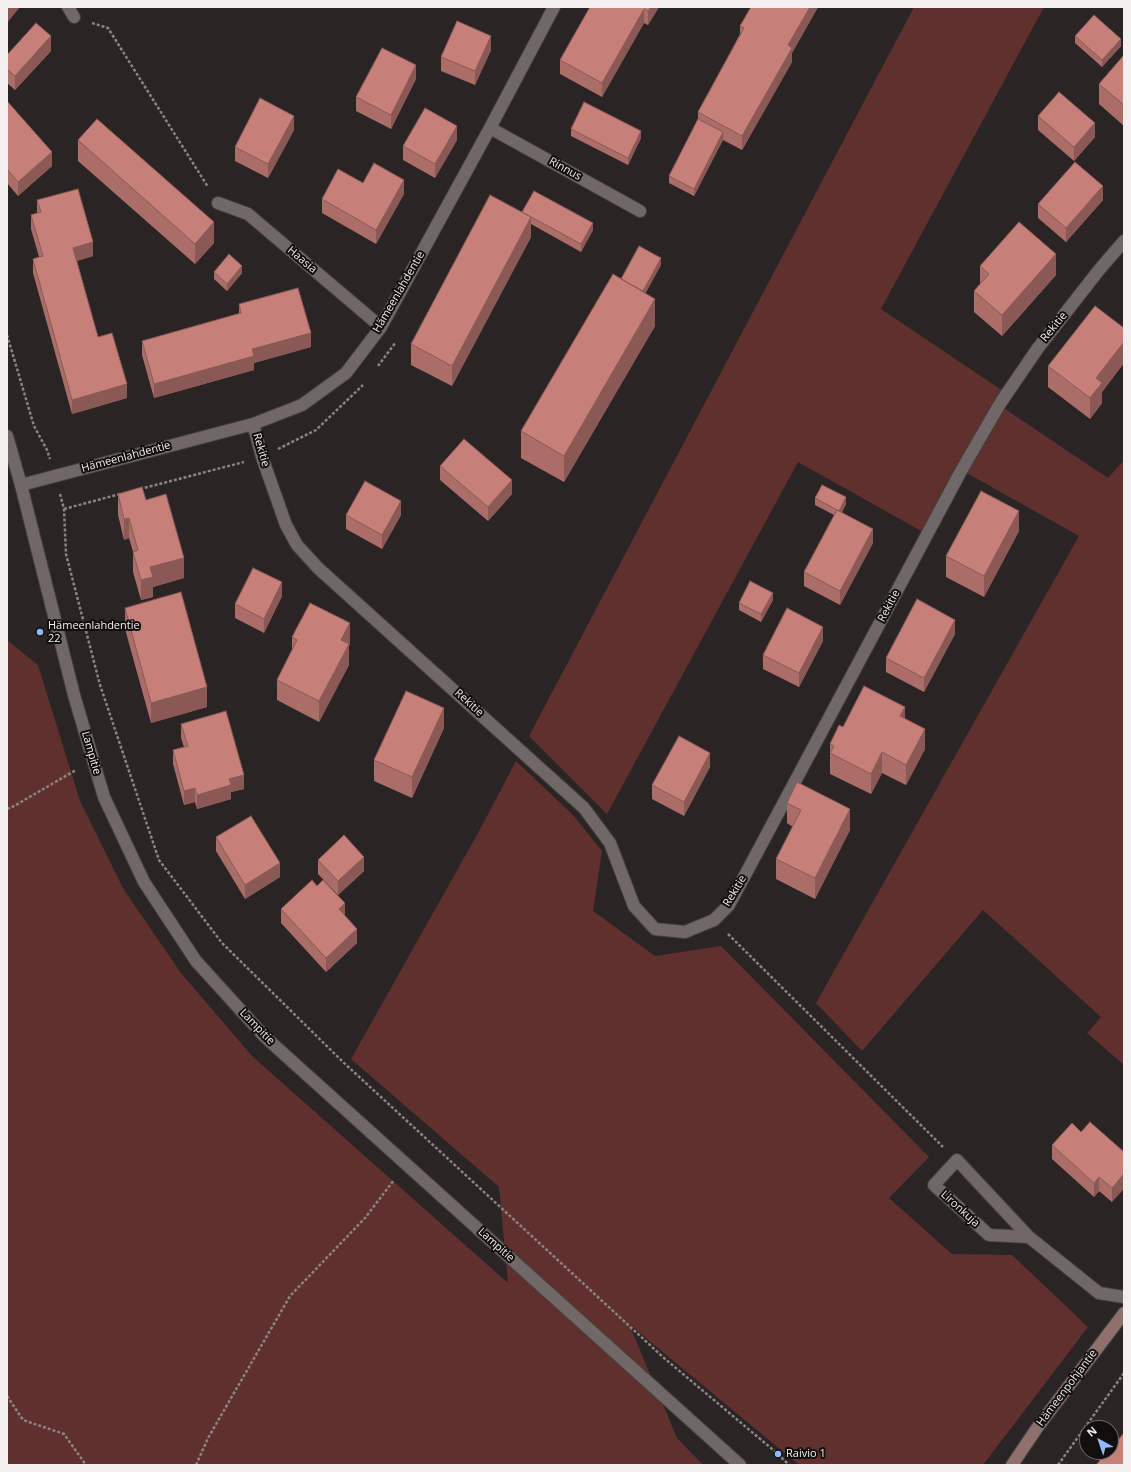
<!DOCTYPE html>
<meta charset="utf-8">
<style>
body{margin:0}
#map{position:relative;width:1131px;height:1472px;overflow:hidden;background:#2a2424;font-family:"Open Sans",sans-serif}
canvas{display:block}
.frame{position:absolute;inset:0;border:8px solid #f4efef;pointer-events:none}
.north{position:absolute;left:1079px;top:1420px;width:40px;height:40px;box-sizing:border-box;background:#110e0e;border:1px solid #6c6868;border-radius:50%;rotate:320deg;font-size:11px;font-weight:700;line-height:16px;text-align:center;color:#f4efef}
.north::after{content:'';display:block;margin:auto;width:14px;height:18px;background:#91b8fd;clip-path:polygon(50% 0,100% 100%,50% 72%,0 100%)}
</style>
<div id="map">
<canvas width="1131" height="1472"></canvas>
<div class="frame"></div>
<div class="north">N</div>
</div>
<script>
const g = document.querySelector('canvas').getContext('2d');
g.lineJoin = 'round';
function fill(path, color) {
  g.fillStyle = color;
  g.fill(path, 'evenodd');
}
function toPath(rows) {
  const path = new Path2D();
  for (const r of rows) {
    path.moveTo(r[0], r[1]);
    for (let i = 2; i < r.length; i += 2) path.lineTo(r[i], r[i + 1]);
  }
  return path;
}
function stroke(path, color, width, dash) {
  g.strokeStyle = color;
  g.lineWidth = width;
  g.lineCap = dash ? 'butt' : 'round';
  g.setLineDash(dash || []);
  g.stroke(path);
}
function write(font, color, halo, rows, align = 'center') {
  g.font = font + ' "Open Sans",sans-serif';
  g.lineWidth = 4;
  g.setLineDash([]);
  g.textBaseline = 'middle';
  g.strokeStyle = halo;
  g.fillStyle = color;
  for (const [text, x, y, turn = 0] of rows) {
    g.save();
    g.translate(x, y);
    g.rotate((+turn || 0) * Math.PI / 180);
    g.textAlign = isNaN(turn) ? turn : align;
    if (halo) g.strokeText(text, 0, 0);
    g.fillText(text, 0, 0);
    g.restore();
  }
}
fill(toPath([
 [914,7,1044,7,881,309,1003,391,923,532,798,462,607,814,529,736],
 [1002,407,1108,478,1124,460,1124,1065,1087,1033,1101,1017,983,910,862,1051,816,1003,1079,536,965,472],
 [7,640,38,665,80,801,124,890,181,973,252,1056,508,1283,499,1187,351,1059,478,833,516,761,573,815,602,851,593,911,655,956,721,946,929,1157,889,1198,952,1254,1012,1255,1088,1327,983,1465,799,1465,629,1324,677,1438,703,1465,7,1465]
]), '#5f302d');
const minor = toPath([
 [68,7,74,17],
 [490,128,640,211],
 [218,203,248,214,381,327],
 [253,424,262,457,286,525,297,545,318,568,584,808,610,843,634,906,655,929,685,932,714,920,729,905,961,471,1001,402,1038,348,1099,270,1124,241],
 [21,485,253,424,302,405,346,373,381,327,490,128,554,7],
 [1029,1237,989,1235,934,1185,957,1160,1029,1237,1099,1293,1124,1297]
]);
const tertiary = toPath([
 [7,436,21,485,74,695,104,797,144,882,196,961,265,1037,740,1465]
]);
const secondary = toPath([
 [1012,1465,1037,1428,1124,1313]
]);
stroke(minor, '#44403f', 14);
stroke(tertiary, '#44403f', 14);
stroke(secondary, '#44403f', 14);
stroke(toPath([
 [92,23,108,28,208,187],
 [7,335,34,426,47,450,50,459],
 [378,366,396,342],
 [278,449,316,430,363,385],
 [140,489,244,462],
 [60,494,64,509,66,554,100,685,159,860,222,943,343,1062,664,1358,778,1454,789,1465],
 [64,509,120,494],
 [7,809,14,806,76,770],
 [728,934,943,1147],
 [7,1396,23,1420,64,1434,86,1465],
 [196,1465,208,1438,290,1296,365,1218,394,1180],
 [1058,1465,1124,1373]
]), '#8a8484', 2.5, [3, 2]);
stroke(minor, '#6f6867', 12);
stroke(tertiary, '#6f6867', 12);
stroke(secondary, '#90706d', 12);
fill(toPath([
 [590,7,659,7,648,25,644,23,602,97,560,74,560,60],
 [751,7,818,7,792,53,792,62,742,150,723,140,694,196,669,183,669,176,698,119,698,112,740,34,740,26],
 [1075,36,1121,46,1102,67,1075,43],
 [491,50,475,85,441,71,441,57],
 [51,51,15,90,7,83,7,55],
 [1124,55,1124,126,1099,104,1099,84],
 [416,79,391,129,356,111,356,97],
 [7,101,52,166,18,196,7,183],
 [1038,116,1095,137,1074,161,1038,130],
 [571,129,641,138,628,165,571,136],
 [294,130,268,178,235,161,235,147],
 [78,140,214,243,195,264,78,161],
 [457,140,435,178,403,160,403,146],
 [363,183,404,194,376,244,322,213,322,199],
 [37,200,93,256,77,261,98,337,127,398,72,414,33,273,33,259,39,257,31,229,31,215,37,213],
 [1103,200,1066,242,1038,218,1038,204],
 [522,212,593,230,581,252,531,224,531,237,452,386,411,365,411,344],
 [661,265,645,293,655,326,564,482,521,458,521,431,621,279],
 [980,266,1056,275,1002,336,974,312,974,291,980,284],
 [214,272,242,273,227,291,214,279],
 [239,304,311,347,254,363,254,370,154,398,142,355,142,341,239,314],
 [1124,328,1124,363,1102,392,1102,403,1090,419,1048,387,1048,366],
 [440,466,512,494,488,521,440,480],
 [118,494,146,500,184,578,153,587,153,597,141,600,133,572,133,552,129,538,124,540,118,515],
 [815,498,846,504,842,512,873,543,840,605,804,586,804,572,834,515,815,505],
 [346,515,401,515,382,549,346,529],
 [1019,531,984,597,946,577,946,556],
 [282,596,264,633,235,618,235,604],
 [773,600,761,622,739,610,739,603],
 [125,608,207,707,151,723,125,629],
 [955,634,924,692,886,672,886,658],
 [292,637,350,644,349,646,349,665,319,722,277,700,277,680,292,650],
 [823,641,799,687,763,669,763,655],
 [905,719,925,749,906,785,882,773,871,794,830,774,830,744,843,727],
 [181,724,244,789,231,792,231,799,197,809,195,802,184,805,173,764,173,750,184,747,181,738],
 [444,728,412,798,374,781,374,760],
 [710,767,684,816,652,799,652,785],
 [787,803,850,830,815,899,776,879,776,859,793,827,787,823],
 [216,837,280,877,245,899,216,851],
 [318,860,364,871,338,895,318,874],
 [281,909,357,943,326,972,281,923],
 [1081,1132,1124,1152,1112,1202,1099,1191,1094,1197,1052,1159,1052,1145]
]), '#aa6d68');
fill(toPath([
 [8,7,20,7,7,23,7,9],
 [651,7,659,7,648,25,648,11],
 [810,7,818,7,792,53,792,62,742,150,742,136,788,45],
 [644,9,644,23,602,97,602,83],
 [51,36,51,51,15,90,15,76],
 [491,36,491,50,475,85,475,71],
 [1121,39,1121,46,1102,67,1102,60],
 [416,65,416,79,391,129,391,115],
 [294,116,294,130,268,178,268,164],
 [1095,123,1095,137,1074,161,1074,147],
 [457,126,457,140,435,178,435,164],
 [641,131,641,138,628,165,628,158],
 [723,132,723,139,694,196,694,189],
 [52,152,52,166,18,196,18,182],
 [404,180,404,194,376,244,376,230],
 [1103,186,1103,200,1066,242,1066,228],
 [531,217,531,237,452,386,452,366],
 [214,222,214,243,195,264,195,244],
 [593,223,593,230,581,252,581,244],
 [93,242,93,256,73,262,73,248],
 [1056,254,1056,275,1002,336,1002,315],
 [661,258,661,265,635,313,635,306],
 [242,266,242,273,227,291,227,284],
 [655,299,655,326,564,482,564,456],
 [311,333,311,347,254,363,254,370,154,398,154,384,252,349],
 [1124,342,1124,363,1102,392,1102,403,1090,419,1090,398,1096,378],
 [127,384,127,398,72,414,72,400],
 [512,480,512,494,488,521,488,507],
 [846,497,846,504,839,518,839,511],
 [401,501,401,515,382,549,382,535],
 [1019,511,1019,531,984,597,984,576],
 [129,518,129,538,124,540,124,519],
 [873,529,873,543,840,605,840,591],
 [184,558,184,578,153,587,153,597,141,600,141,580,150,567],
 [282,582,282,596,264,633,264,619],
 [773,593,773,600,761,622,761,614],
 [955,620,955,634,924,692,924,678],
 [350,623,350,644,349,646,349,665,319,722,319,701,341,640],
 [823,627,823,641,799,687,799,673],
 [207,687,207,707,151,723,151,703],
 [905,707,905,728,900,716],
 [444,708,444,728,412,798,412,777],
 [925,729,925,749,906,785,906,765],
 [882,752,882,773,871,794,871,774],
 [710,753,710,767,684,816,684,802],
 [244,775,244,789,231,792,231,799,197,809,197,795,229,779],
 [195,788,195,802,184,805,184,791],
 [850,809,850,830,815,899,815,878],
 [364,857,364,871,338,895,338,881],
 [280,863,280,877,245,899,245,885],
 [345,903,345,918,339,909],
 [357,929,357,943,326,972,326,958],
 [1124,1174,1124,1189,1112,1202,1112,1188],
 [1099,1177,1099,1191,1094,1197,1094,1183]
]), '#8b5955');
const building = toPath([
 [590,7,651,7,648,11,644,9,602,83,560,60,590,7],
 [751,7,810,7,788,45,792,48,742,136,698,112,744,28,740,26,751,7],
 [1094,15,1121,39,1102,60,1075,36,1094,15],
 [457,21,491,36,475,71,441,57,457,21],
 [36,23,51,36,15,76,7,69,7,55,36,23],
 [382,48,416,65,391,115,356,97,382,48],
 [1124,55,1124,105,1099,84,1124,55],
 [1059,92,1095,123,1074,147,1038,116,1059,92],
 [260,98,294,116,268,164,235,147,260,98],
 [7,101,52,152,18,182,7,169,7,101],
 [584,102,641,131,628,158,571,129,584,102],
 [425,108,457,126,435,164,403,146,425,108],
 [97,119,214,222,195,244,78,140,97,119],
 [698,119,723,132,694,189,669,176,698,119],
 [1075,162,1103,186,1066,228,1038,204,1075,162],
 [374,163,404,180,376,230,322,199,338,169,363,183,374,163],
 [78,189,93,242,73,248,98,337,112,333,127,384,72,400,33,259,43,256,31,215,41,212,37,200,78,189],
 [534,191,593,223,581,244,522,212,534,191],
 [490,195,531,217,452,366,411,344,490,195],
 [1019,222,1056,254,1002,315,974,291,989,274,980,266,1019,222],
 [639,246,661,258,643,291,621,279,639,246],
 [229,254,242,266,227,284,214,272,229,254],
 [613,274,655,299,564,456,521,431,613,274],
 [298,288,311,333,252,349,254,356,154,384,142,341,241,313,239,304,298,288],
 [1095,306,1124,328,1124,342,1096,378,1102,383,1090,398,1048,366,1095,306],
 [464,439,512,480,488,507,440,466,464,439],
 [365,481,401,501,382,535,346,515,365,481],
 [822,485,846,497,839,511,815,498,822,485],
 [142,487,146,500,166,494,184,558,150,567,153,577,141,580,133,552,138,550,129,518,124,519,118,494,142,487],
 [981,491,1019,511,984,576,946,556,981,491],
 [837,510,873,529,840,591,804,572,837,510],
 [253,568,282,582,264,619,235,604,253,568],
 [750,581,773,593,761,614,739,603,750,581],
 [181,592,207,687,151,703,125,608,181,592],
 [917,599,955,620,924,678,886,658,917,599],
 [310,603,350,623,341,640,349,644,319,701,277,680,297,640,292,637,310,603],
 [787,608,823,627,799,673,763,655,787,608],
 [864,686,905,707,900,716,925,729,906,765,882,752,871,774,830,753,834,746,830,744,839,725,843,727,864,686],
 [406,691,444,708,412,777,374,760,406,691],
 [226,711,244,775,229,779,231,785,197,795,195,788,184,791,173,750,188,746,181,724,226,711],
 [679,736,710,753,684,802,652,785,679,736],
 [797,782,850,809,815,878,776,859,801,810,787,803,797,782],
 [251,816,280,863,245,885,216,837,251,816],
 [344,835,364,857,338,881,318,860,344,835],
 [312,880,317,886,323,880,345,903,339,909,357,929,326,958,281,909,312,880],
 [1090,1122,1124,1152,1124,1174,1112,1188,1099,1177,1094,1183,1052,1145,1072,1123,1081,1132,1090,1122],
 [1124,1433,1124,1465,1096,1465,1107,1452,1111,1452,1111,1448,1124,1433]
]);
fill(building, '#c67f79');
stroke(building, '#8b5955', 1);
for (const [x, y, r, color] of [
 [40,632,4,"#91b8fd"],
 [778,1454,4,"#91b8fd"]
]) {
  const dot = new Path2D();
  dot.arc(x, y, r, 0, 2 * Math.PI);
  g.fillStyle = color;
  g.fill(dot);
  stroke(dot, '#110e0e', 1.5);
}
write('11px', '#f4efef', '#110e0e', [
 ["Rinnus",565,169,29],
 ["Haasia",302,260,40],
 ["Hämeenlahdentie",399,292,-60],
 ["Rekitie",1054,327,-51],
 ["Rekitie",261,450,74],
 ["Hämeenlahdentie",126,457,-15],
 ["Rekitie",889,606,-62],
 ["Rekitie",469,703,42],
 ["Lampitie",91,753,74],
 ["Rekitie",735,891,-59],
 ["Lampitie",257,1027,46],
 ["Lironkuja",960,1209,42],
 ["Lampitie",496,1245,42],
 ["Hämeenpohjantie",1067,1388,-53]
]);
write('11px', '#f4efef', '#110e0e', [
 ["Hämeenlahdentie",48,626],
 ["22",48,639],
 ["Raivio 1",786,1454]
], 'left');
</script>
